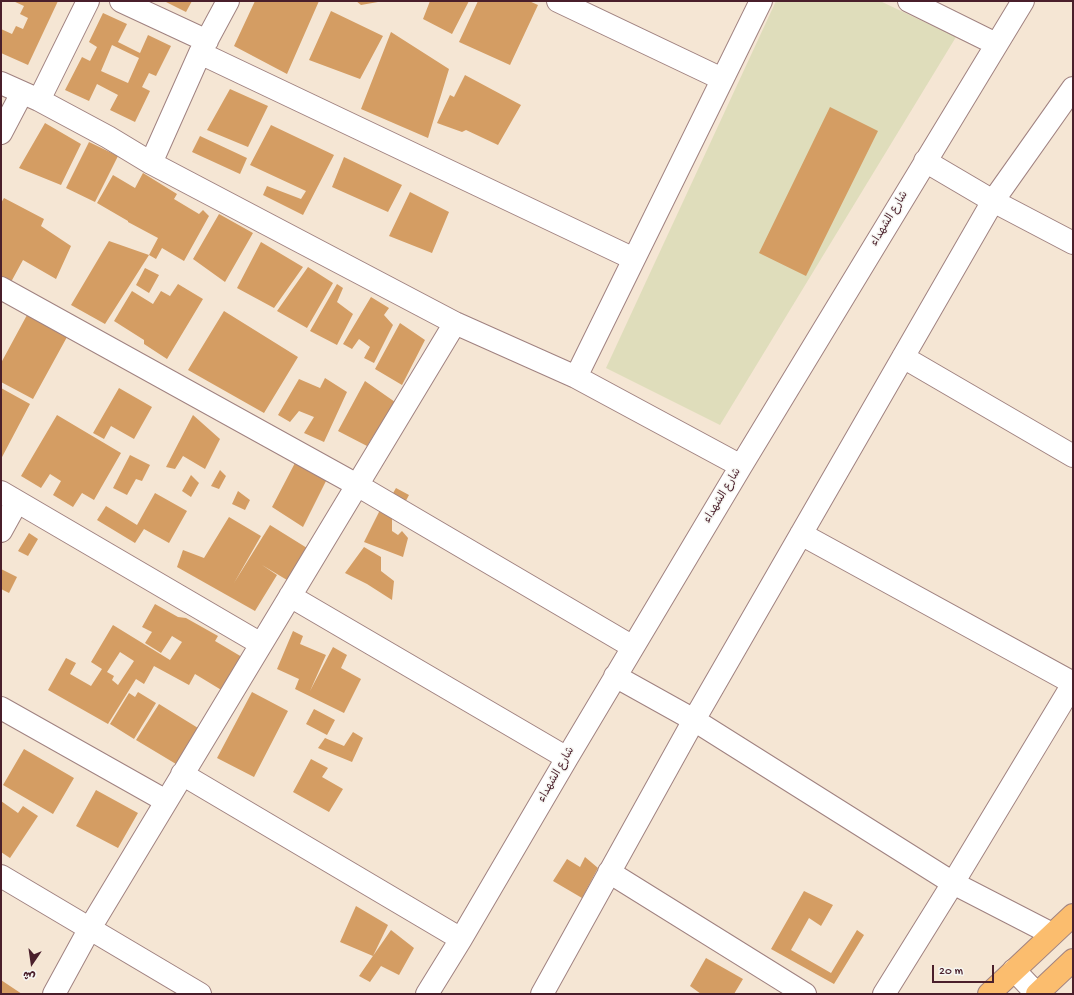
<!DOCTYPE html>
<meta charset="utf-8">
<style>
body{margin:0}
#map{position:relative;width:1074px;height:995px;overflow:hidden;background:#f5e6d4;font-family:"Gochi Hand","Playpen Sans Arabic",sans-serif}
canvas{display:block}
.frame{position:absolute;inset:0;border:2px solid #4a1f2b;pointer-events:none}
.north{position:absolute;left:12px;top:943px;width:40px;height:40px;-webkit-text-stroke:3px #f6f6f2;paint-order:stroke;rotate:193deg;font-size:11px;font-weight:700;line-height:16px;text-align:center;color:#4a1f2b}
.north::after{content:'';display:block;margin:auto;width:14px;height:18px;background:#4a1f2b;clip-path:polygon(50% 0,100% 100%,50% 72%,0 100%)}
.scale{position:absolute;left:932px;top:965px;width:62px;height:18px;box-sizing:border-box;border:2px solid #4a1f2b;border-top:0;padding-left:5px;font-size:12px;line-height:14px;white-space:nowrap;color:#4a1f2b;-webkit-text-stroke:3px #f6f6f2;paint-order:stroke}
</style>
<div id="map">
<canvas width="1074" height="995"></canvas>
<div class="frame"></div>
<div class="north">ش</div>
<div class="scale">20 m</div>
</div>
<script>
const g = document.querySelector('canvas').getContext('2d');
g.lineJoin = 'round';
function fill(path, color) {
  g.fillStyle = color;
  g.fill(path, 'evenodd');
}
function toPath(rows) {
  const path = new Path2D();
  for (const r of rows) {
    path.moveTo(r[0], r[1]);
    for (let i = 2; i < r.length; i += 2) path.lineTo(r[i], r[i + 1]);
  }
  return path;
}
function stroke(path, color, width, dash) {
  g.strokeStyle = color;
  g.lineWidth = width;
  g.lineCap = dash ? 'butt' : 'round';
  g.setLineDash(dash || []);
  g.stroke(path);
}
function write(font, color, halo, rows, align = 'center') {
  g.font = font + ' "Gochi Hand","Playpen Sans Arabic",sans-serif';
  g.lineWidth = 3;
  g.setLineDash([]);
  g.textBaseline = 'middle';
  g.strokeStyle = halo;
  g.fillStyle = color;
  for (const [text, x, y, turn = 0] of rows) {
    g.save();
    g.translate(x, y);
    g.rotate((+turn || 0) * Math.PI / 180);
    g.textAlign = isNaN(turn) ? turn : align;
    if (halo) g.strokeText(text, 0, 0);
    g.fillText(text, 0, 0);
    g.restore();
  }
}
fill(toPath([
 [776,1,880,1,956,37,720,425,606,368]
]), '#dfddbb');
fill(toPath([
 [13,1,58,1,28,65,1,53,1,29,12,34,16,26,23,29,28,18,20,14,24,6],
 [164,1,192,1,186,12],
 [255,1,319,1,287,74,234,46],
 [356,1,378,1,378,2,361,5],
 [430,1,469,1,452,34,423,19],
 [478,1,529,1,538,5,510,65,459,42],
 [331,11,383,36,360,79,309,60],
 [103,13,127,24,118,42,140,53,148,35,171,46,156,76,149,73,142,87,150,91,135,122,110,110,118,95,97,84,89,101,65,90,82,57,90,61,97,47,89,42],
 [112,45,139,58,128,83,101,71],
 [391,32,449,69,428,138,361,109],
 [465,75,521,105,498,145,466,130,462,132,437,123,450,95,454,97],
 [230,89,268,106,248,147,207,130],
 [830,107,878,131,806,276,759,253],
 [45,123,81,144,61,185,19,168],
 [271,125,334,155,303,215,263,195,267,186,301,199,306,191,250,165],
 [200,136,247,158,240,174,192,152],
 [89,142,118,156,95,202,66,188],
 [344,157,402,185,388,212,332,187],
 [143,173,177,194,174,199,199,214,203,210,209,216,184,261,162,248,156,259,149,255,105,324,71,305,109,241,149,255,158,238,128,222,128,221,97,203,113,175,135,188],
 [410,192,449,212,432,253,389,236],
 [4,198,44,219,41,226,71,246,56,279,23,260,11,282,1,277,1,203],
 [219,214,253,233,225,282,193,259],
 [261,242,303,267,274,308,237,288],
 [308,267,333,283,307,328,277,311],
 [145,268,159,275,149,293,136,285],
 [178,284,203,299,167,359,144,344,144,340,114,321,132,291,153,304,161,291,170,296],
 [337,284,343,288,337,302,353,314,337,345,310,331],
 [371,297,389,308,384,315,393,325,374,363,364,358,370,347,359,339,352,349,343,344],
 [224,311,298,357,264,413,188,370],
 [27,315,67,337,33,399,1,382,1,363],
 [400,323,425,340,402,385,375,369],
 [325,378,347,392,324,442,304,433,314,417,299,411,290,422,278,415,299,379,320,388],
 [365,381,395,402,367,446,338,431],
 [1,388,30,404,1,459],
 [119,388,152,407,134,439,111,426,104,439,93,433],
 [57,415,121,453,94,500,82,493,73,507,53,495,61,481,50,474,41,488,21,476],
 [193,415,220,439,205,469,183,456,175,469,166,467],
 [130,455,150,465,142,481,136,479,127,495,113,488],
 [296,461,326,481,303,527,272,507],
 [220,470,226,476,219,489,211,486],
 [191,475,199,483,191,497,182,491],
 [396,488,409,495,402,508,389,500],
 [238,491,250,500,245,510,232,504],
 [155,493,187,511,169,543,144,529,135,543,97,520,106,506,137,525],
 [381,508,392,516,392,531,398,535,402,531,408,538,403,557,364,542],
 [229,517,261,536,234,583,270,525,307,548,287,580,262,565,277,575,255,611,177,567,183,550,204,558],
 [29,533,38,539,28,556,18,551],
 [364,547,381,557,381,571,394,581,392,600,367,584,345,573],
 [1,569,17,577,9,593,1,589],
 [155,604,178,617,186,618,218,636,215,641,242,657,223,691,195,674,189,685,154,666,144,684,136,679,108,724,48,690,66,658,76,663,70,674,91,686,102,669,91,662,113,625,170,660,182,642,172,636,161,653,145,643,152,632,142,627],
 [120,652,134,661,118,685,112,680,114,676,107,672],
 [293,631,303,636,300,644,326,655,310,691,333,647,347,655,341,668,361,679,344,713,295,689,299,679,277,669],
 [138,692,156,703,134,739,110,724,129,693,135,697],
 [252,692,288,711,254,777,217,758],
 [159,704,198,728,176,764,136,740],
 [314,709,335,720,327,735,306,724],
 [353,732,363,738,352,762,318,748,325,738,344,746],
 [24,749,74,778,53,814,3,785],
 [311,759,328,768,322,777,343,789,329,812,293,792],
 [96,790,138,813,118,848,76,826],
 [1,801,18,813,23,806,38,816,10,858,1,852],
 [585,857,598,868,582,898,553,881,567,859,580,867],
 [804,891,833,905,821,926,809,918,791,950,831,973,857,930,864,935,834,984,771,949],
 [356,906,388,925,373,956,340,942],
 [391,930,414,948,399,975,381,966,370,982,359,976],
 [706,958,743,979,734,994,701,994,690,986],
 [1,980,22,994,1,994]
]), '#d49d63');
const minor = toPath([
 [121,1,207,41],
 [558,1,722,79],
 [909,1,996,44],
 [200,53,634,259],
 [1,83,39,100,108,137,151,163,455,323,576,377,741,466],
 [39,100,88,1],
 [1,133,22,93],
 [925,161,993,201,1073,243],
 [151,163,200,53,228,1],
 [1,288,357,485,633,647],
 [903,357,1073,456],
 [576,377,761,1],
 [1,492,261,644],
 [1,531,17,502],
 [801,534,1073,683],
 [290,596,567,758],
 [615,676,694,720,953,883,1052,934],
 [1,708,166,801],
 [182,774,461,939],
 [609,872,805,994],
 [1,876,200,994],
 [1014,970,1037,994],
 [54,994,90,928,455,323],
 [427,994,461,939,567,758,741,466,1023,1],
 [542,994,694,720,993,201,1073,88],
 [884,994,953,883,1073,684]
]);
const trunk = toPath([
 [989,994,1073,915],
 [1037,994,1073,960]
]);
stroke(minor, '#a08280', 24);
stroke(trunk, '#a08280', 24);
stroke(minor, '#fff', 22);
stroke(trunk, '#fbbd6e', 22);
write('11px', '#4a1f2b', '#f6f6f2', [
 ["شارع الشهداء",890,219,-59],
 ["شارع الشهداء",723,496,-59],
 ["شارع الشهداء",557,775,-60]
]);
</script>
